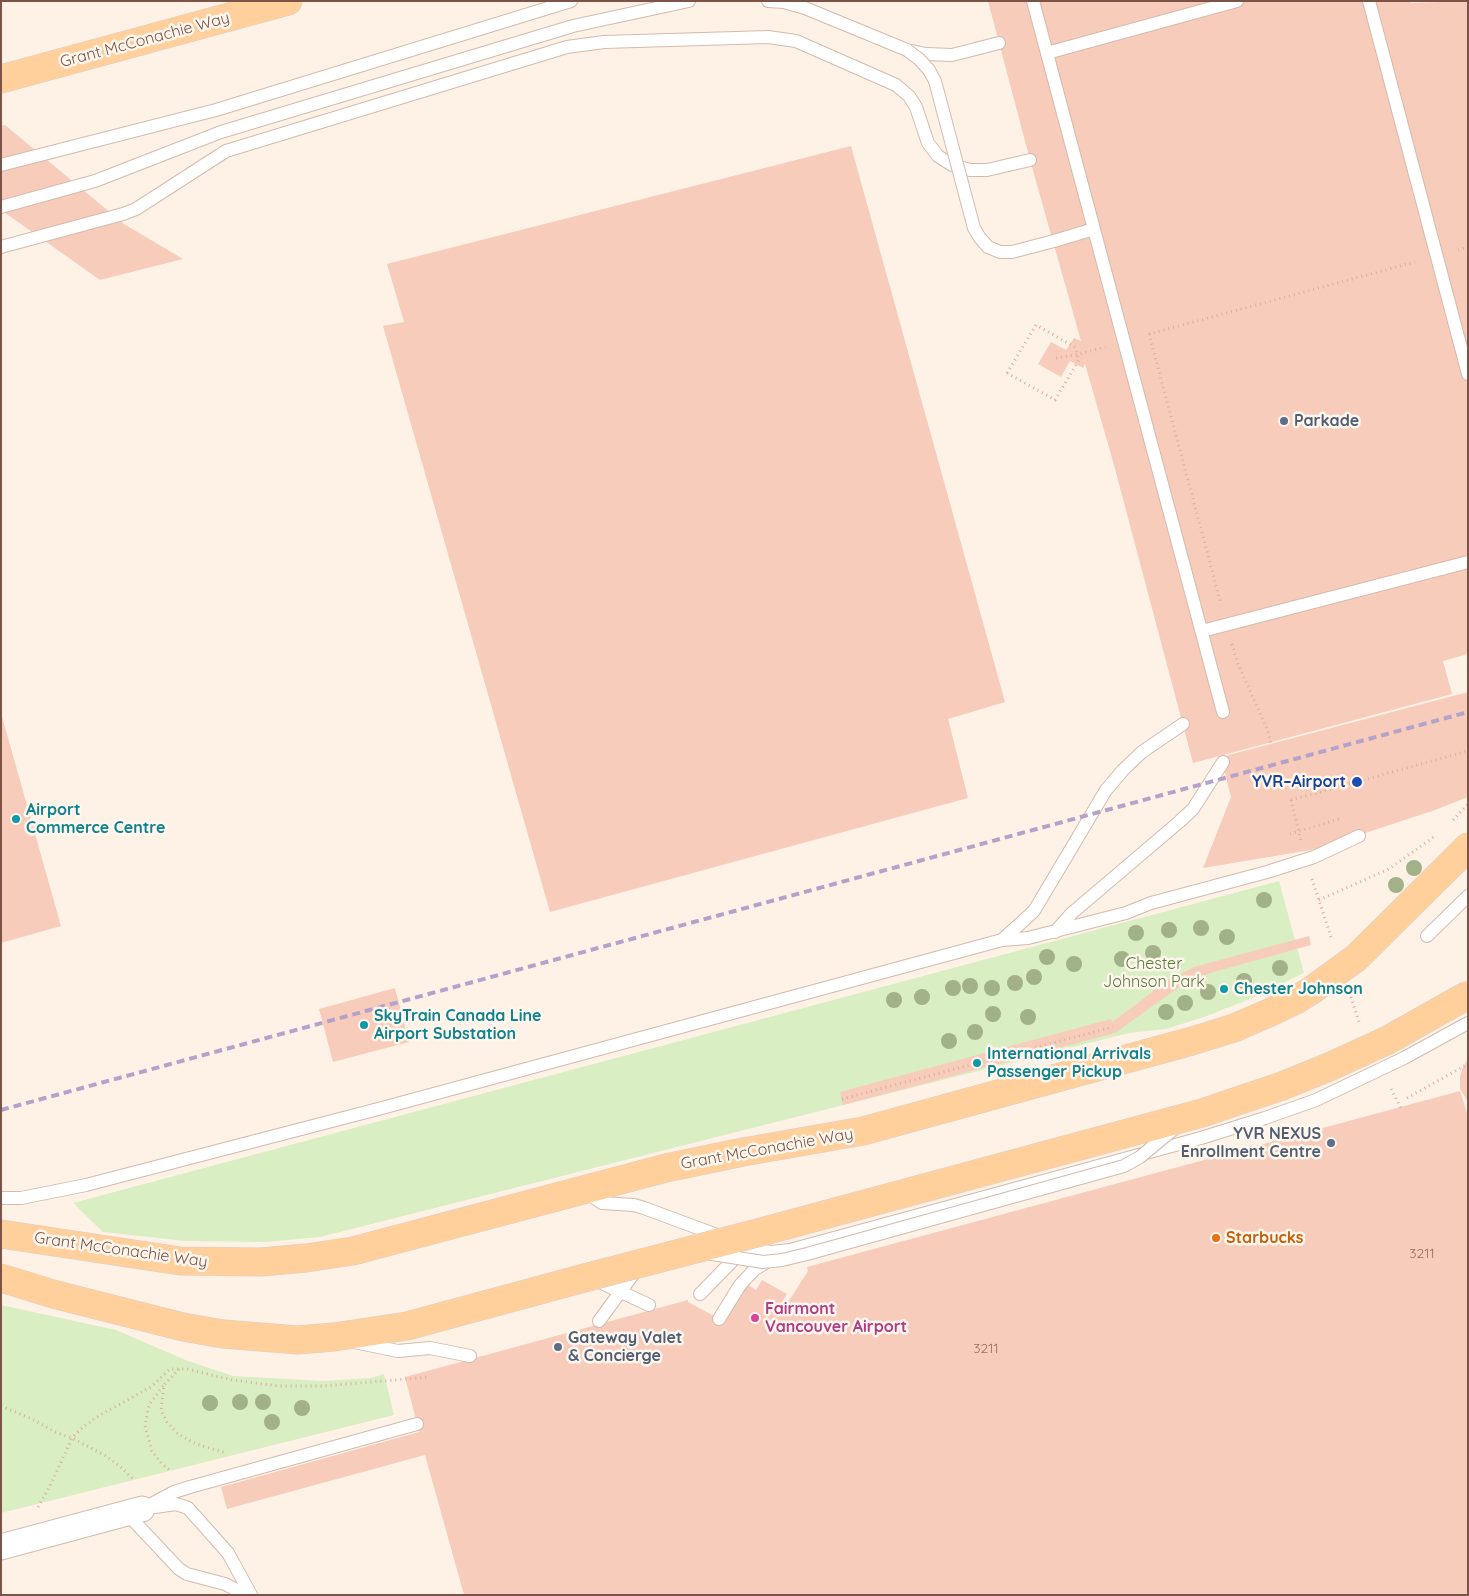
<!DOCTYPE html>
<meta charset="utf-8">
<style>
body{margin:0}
#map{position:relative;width:1469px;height:1596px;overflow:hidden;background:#fef2e6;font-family:Quicksand,sans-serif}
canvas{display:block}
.frame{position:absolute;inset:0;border:2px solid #7b5447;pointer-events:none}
</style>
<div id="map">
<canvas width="1469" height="1596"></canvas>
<div class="frame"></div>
</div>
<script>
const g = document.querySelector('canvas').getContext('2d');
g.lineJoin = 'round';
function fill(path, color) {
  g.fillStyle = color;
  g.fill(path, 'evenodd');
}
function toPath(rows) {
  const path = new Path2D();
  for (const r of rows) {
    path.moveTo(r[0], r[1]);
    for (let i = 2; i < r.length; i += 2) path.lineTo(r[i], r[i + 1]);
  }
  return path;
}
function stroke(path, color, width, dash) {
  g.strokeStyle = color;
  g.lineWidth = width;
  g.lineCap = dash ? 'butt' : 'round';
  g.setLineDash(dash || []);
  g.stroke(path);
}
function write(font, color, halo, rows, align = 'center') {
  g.font = font + ' Quicksand,sans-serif';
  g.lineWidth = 5;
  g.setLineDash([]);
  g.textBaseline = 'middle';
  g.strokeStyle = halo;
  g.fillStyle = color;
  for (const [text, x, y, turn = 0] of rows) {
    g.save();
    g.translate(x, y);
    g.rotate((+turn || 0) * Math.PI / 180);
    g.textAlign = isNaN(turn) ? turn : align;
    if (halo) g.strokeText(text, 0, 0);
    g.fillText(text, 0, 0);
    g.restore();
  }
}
fill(toPath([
 [1279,881,1304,973,1250,999,1204,1017,1166,1029,1129,1033,320,1237,265,1242,185,1241,103,1232,73,1203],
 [1,1305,116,1330,188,1361,233,1376,323,1381,370,1378,384,1374,394,1415,1,1513]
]), '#d9eec2');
fill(toPath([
 [988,1,1410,1,1411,3,1468,1,1468,654,1443,661,1452,694,1193,763,1114,465,1085,364,1083,368,1070,361,1061,377,1038,364,1051,342,1066,350,1074,338,1081,341,1030,160],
 [5,125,124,224,183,259,100,280,1,210,1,126],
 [851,146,1005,702,948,719,968,798,550,912,383,326,404,322,387,264],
 [1468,692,1468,797,1435,810,1317,849,1203,868,1231,797,1221,757],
 [1,713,61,926,1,943],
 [1309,936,1311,945,1210,973,1182,985,1115,1033,843,1105,840,1092,1111,1019,1112,1022,1137,1004,1163,983,1194,967],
 [395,988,409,1042,333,1062,319,1009],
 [1468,1059,1468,1102,1460,1089,1460,1077,1463,1067],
 [1460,1091,1468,1116,1468,1595,464,1595,425,1455,227,1509,221,1487,419,1432,405,1377,688,1300,688,1302,725,1322,727,1318,718,1312,747,1284,756,1290,762,1280,787,1294,781,1304,785,1307,808,1271,807,1267]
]), '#f7ccbb');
const lane = toPath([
 [768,1,784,2,805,8,907,50,926,54,952,55,999,43],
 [1033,1,1223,712],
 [1369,1,1468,374],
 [1047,53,1237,1],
 [1,165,216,110,571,1],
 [1,207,95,181,221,132,573,26,689,1],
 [1054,241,1094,229],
 [1,247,123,214,136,209,226,151,567,47,604,42,768,37,796,41,896,85,909,96,916,107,928,143,938,156,952,165,970,170,987,170,1030,160],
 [1202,631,1468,562],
 [1055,932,1072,913,1179,822,1193,809,1223,762],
 [1427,936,1468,896],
 [1002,940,1034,911,1106,790,1123,770,1142,752,1183,724],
 [585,1191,602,1203,634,1205,644,1208,752,1248,771,1252,790,1250,1201,1138,1265,1118,1316,1100,1404,1058,1468,1023],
 [1,1198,21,1198,86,1185,382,1108,1002,940,1028,938,1126,913,1151,903,1267,872,1314,857,1359,836],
 [593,1279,649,1305],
 [700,1294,742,1251],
 [719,1319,740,1285,755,1269,772,1259],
 [599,1321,637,1269],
 [354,1342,398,1351,430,1348,470,1356],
 [155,1507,176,1504,188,1508,228,1553,251,1595],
 [142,1509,174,1492,190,1487,417,1424],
 [122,1516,131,1518,179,1569,187,1574,225,1584,246,1595]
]);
const street = toPath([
 [1,1547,142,1509]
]);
const primary = toPath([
 [1,79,288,1],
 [1,1234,180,1261,261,1262,306,1258,353,1251,666,1168,743,1152,863,1131,1192,1041,1234,1028,1271,1012,1296,1000,1312,990,1356,958,1468,847],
 [1,1278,53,1294,183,1327,223,1334,298,1340,334,1337,407,1326,588,1277]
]);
stroke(lane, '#d4baad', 14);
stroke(street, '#d4baad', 27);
stroke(primary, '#dacfcb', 29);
stroke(toPath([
 [1458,250,1468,247],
 [1149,334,1221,604],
 [1149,334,1415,262],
 [1056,358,1080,354,1105,347],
 [1007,373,1036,325,1075,347],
 [1232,644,1238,664,1268,731,1271,744],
 [1291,800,1468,751],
 [1453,820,1468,804],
 [1290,834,1339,819],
 [1312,879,1332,940],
 [1319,900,1389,869,1435,836],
 [1351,997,1359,1022],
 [1391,1089,1402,1110],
 [1407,1098,1468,1064],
 [842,1099,1113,1027],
 [179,1369,164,1385,161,1410,167,1422,178,1434,196,1444,226,1453],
 [163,1386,149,1405,145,1426,152,1451,162,1464,171,1471],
 [1,1406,32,1419,55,1432,72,1438,106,1456,122,1468,135,1481],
 [38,1507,51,1484,72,1438,83,1427,100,1415,151,1387,170,1369,187,1369,232,1380,279,1386,324,1386,429,1377]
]), '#dcae9d', 3, [1, 4]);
stroke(lane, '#fff', 12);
stroke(street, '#fff', 25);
stroke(primary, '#ffcf9c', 28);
stroke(toPath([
 [1,1110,1468,712]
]), '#b3a2ca', 4, [8, 5]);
const laneBridge = toPath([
 [907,50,919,59,929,70,935,81,974,228,980,238,988,247,1000,252,1012,252,1054,241],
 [706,1253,763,1262,782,1260,807,1254,1124,1166,1140,1157,1175,1128]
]);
const primaryBridge = toPath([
 [588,1277,761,1232,1202,1113,1282,1086,1329,1067,1388,1040,1468,995]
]);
stroke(laneBridge, '#d4baad', 14, []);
stroke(primaryBridge, '#dacfcb', 29, []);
stroke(toPath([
 [1007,373,1055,400,1079,360,1075,347],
 [1291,800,1301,841]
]), '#dcae9d', 3, [1, 4]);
stroke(laneBridge, '#fff', 12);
stroke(primaryBridge, '#ffcf9c', 28);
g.fillStyle = '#a2b188';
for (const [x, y] of [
 [1414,868],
 [1396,885],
 [1264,900],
 [1201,928],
 [1169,930],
 [1136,933],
 [1227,937],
 [1153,953],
 [1047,957],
 [1122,959],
 [1074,964],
 [1280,968],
 [1034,977],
 [1244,981],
 [1015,983],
 [970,986],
 [953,988],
 [992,988],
 [1208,992],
 [922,997],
 [894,1000],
 [1185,1003],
 [1166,1012],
 [993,1014],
 [1028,1017],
 [975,1032],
 [949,1041],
 [240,1402],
 [263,1402],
 [210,1403],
 [302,1408],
 [272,1422]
]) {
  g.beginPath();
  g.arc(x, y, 8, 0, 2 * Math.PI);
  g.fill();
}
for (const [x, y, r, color] of [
 [1284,421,5,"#5c6f8a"],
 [1357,782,6,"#1a4fb4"],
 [16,819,5,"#0f9aa8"],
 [1224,989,5,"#0f9aa8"],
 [364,1025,5,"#0f9aa8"],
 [977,1063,5,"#0f9aa8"],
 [1331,1143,5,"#5c6f8a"],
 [1216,1238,5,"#e8710a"],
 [755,1318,5,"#d1479c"],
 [558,1347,5,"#5c6f8a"]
]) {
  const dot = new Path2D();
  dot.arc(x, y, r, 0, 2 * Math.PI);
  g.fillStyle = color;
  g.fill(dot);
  stroke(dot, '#fff7ee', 2);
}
write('14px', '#9a7264', null, [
 ["3211",1422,1254],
 ["3211",986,1349]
]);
write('16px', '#7b5447', '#fff7ee', [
 ["Grant McConachie Way",145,40,-15],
 ["Grant McConachie Way",767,1149,-10],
 ["Grant McConachie Way",121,1250,8]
]);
write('bold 16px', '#4e5e75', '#fff7ee', [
 ["Parkade",1294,421],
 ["YVR NEXUS",1321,1134,"right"],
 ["Enrollment Centre",1321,1152,"right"],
 ["Gateway Valet",568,1338],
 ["& Concierge",568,1356]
], 'left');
write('bold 16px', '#164399', '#fff7ee', [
 ["YVR–Airport",1346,782]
], 'right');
write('bold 16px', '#0d838f', '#fff7ee', [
 ["Airport",26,810],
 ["Commerce Centre",26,828],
 ["Chester Johnson",1234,989],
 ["SkyTrain Canada Line",374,1016],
 ["Airport Substation",374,1034],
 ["International Arrivals",987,1054],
 ["Passenger Pickup",987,1072]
], 'left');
write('16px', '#567c3c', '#fff7ee', [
 ["Chester",1154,964],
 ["Johnson Park",1154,982]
]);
write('bold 16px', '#c56008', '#fff7ee', [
 ["Starbucks",1226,1238]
], 'left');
write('bold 16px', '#b23c85', '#fff7ee', [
 ["Fairmont",765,1309],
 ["Vancouver Airport",765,1327]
], 'left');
</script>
